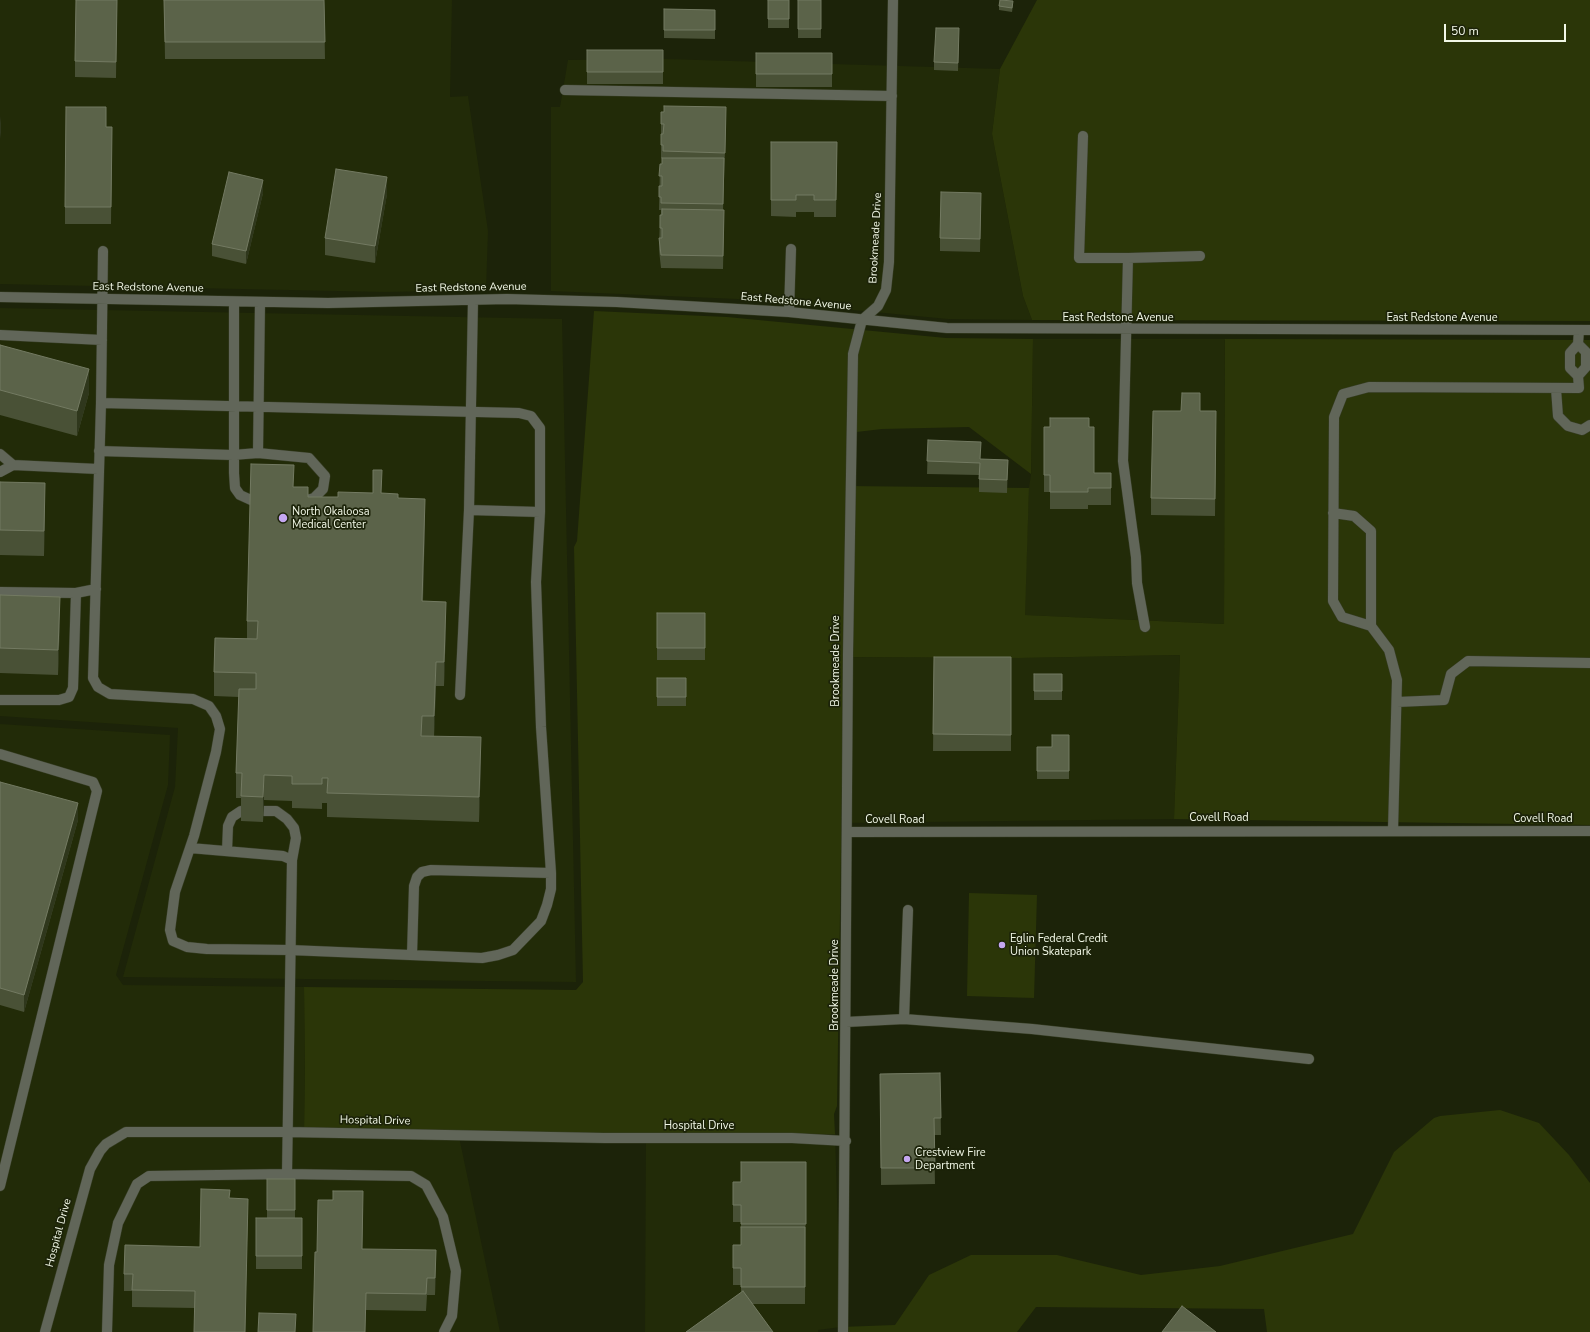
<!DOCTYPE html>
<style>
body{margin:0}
#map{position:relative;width:1590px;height:1332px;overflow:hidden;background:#1c2309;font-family:"Nunito Sans",sans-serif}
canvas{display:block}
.scale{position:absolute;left:1444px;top:24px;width:122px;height:18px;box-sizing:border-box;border:2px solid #f2f8e7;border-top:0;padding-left:5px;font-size:12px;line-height:14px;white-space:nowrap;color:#f2f8e7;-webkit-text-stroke:3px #1c2309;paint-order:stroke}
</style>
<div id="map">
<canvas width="1590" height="1332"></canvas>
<div class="scale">50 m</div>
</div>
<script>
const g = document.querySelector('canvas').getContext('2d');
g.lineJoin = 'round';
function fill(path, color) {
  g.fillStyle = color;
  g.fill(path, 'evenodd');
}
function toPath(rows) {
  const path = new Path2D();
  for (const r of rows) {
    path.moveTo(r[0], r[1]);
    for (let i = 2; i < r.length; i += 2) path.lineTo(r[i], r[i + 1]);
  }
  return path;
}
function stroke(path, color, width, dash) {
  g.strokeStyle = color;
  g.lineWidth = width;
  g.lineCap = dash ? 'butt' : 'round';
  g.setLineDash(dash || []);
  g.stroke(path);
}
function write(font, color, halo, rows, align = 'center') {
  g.font = font + ' "Nunito Sans",sans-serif';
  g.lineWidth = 3.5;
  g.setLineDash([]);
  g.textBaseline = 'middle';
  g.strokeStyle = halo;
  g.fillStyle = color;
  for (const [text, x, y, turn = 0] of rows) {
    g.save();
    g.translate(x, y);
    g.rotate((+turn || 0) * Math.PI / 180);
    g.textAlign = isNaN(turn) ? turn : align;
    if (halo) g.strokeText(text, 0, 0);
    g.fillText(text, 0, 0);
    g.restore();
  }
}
fill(toPath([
 [0,0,452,0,450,97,468,96,488,231,486,290,385,292,0,284],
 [665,59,1000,69,992,134,1023,296,1032,320,948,319,737,299,551,291,551,107,560,107,568,60],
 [0,308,562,319,576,982,123,977,175,787,178,728,0,716],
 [1033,339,1225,339,1224,624,1024,615,1029,488,1031,474],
 [1180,655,1174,819,842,823,844,657,1019,658],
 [0,724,170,735,168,785,116,975,123,985,304,987,305,1068,304,1132,458,1132,500,1332,0,1332],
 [646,1133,835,1134,841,1327,818,1330,818,1332,645,1332]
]), '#222b08');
fill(toPath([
 [1037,0,1590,0,1590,321,1032,320,1023,296,992,134,1000,69],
 [594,311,727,317,946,338,1033,339,1031,474,969,427,882,429,848,433,847,486,1029,488,1025,615,1224,624,1225,339,1590,340,1590,825,1174,819,1180,655,1019,658,844,657,837,1106,834,1114,835,1134,304,1132,305,1068,304,987,576,990,583,982,574,547,577,541],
 [969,893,1037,895,1034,998,967,996],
 [1500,1110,1539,1123,1569,1155,1590,1183,1590,1332,1267,1332,1264,1309,1036,1307,1017,1332,840,1332,841,1327,895,1325,929,1275,971,1255,1057,1255,1141,1275,1220,1266,1353,1234,1394,1152,1434,1118,1440,1116]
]), '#2b3608');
const minor = toPath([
 [565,90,892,96],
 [1083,136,1079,258,1128,258],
 [0,297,328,303,507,299,617,302,789,312,947,328,1590,330],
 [234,302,234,473,235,488,240,495,251,500],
 [789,312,791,249],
 [0,335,102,340],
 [1578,344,1586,352,1586,367,1578,376],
 [1556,389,1558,416,1568,426,1582,430,1590,425],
 [101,403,519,413,531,416,540,428,540,512,536,582,541,727,551,873,551,889,547,905,541,921,513,950,498,955,482,958,290,950,207,949,187,947,173,941,170,930,175,892,194,836,216,752,220,729,216,716,209,706,193,699,110,694,98,687,93,678,101,403,103,251],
 [99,451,233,455,258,453,309,458,325,476,323,489,314,498,303,501],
 [258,453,260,302],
 [0,454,13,465],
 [0,472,13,465,98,469],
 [469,510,540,512],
 [1333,513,1354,516,1371,531,1371,626],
 [0,592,76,593],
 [1145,627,1137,583,1136,557,1123,461,1128,258,1200,256],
 [460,695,469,510,473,300],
 [0,700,59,700,69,697,73,688,76,593,96,589],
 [1397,702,1444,700,1451,674,1468,661,1590,663],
 [0,754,93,782,97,791,0,1186],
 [264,811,276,811,287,819,294,828,296,838,292,860],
 [1393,830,1397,680,1389,650,1371,626,1342,617,1333,601,1334,417,1343,394,1369,387,1579,388,1578,376,1570,368,1570,353,1578,344,1579,330],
 [848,832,1590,831],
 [190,848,283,856,292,860,287,1174],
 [227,851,228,826,232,817,241,811],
 [412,955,414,886,417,877,422,872,431,870,551,873],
 [904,1019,908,910],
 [846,1022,904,1019,1032,1029,1309,1059],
 [45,1332,90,1169,100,1151,106,1144,126,1132,287,1132,604,1138,792,1138,846,1141],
 [107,1332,109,1265,118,1223,137,1184,149,1176,287,1174,411,1176,426,1185,443,1217,456,1271,452,1316,444,1332],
 [843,1332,848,654,853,354,862,320,878,306,886,290,889,262,893,0]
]);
stroke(minor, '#363d24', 11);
stroke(minor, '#616659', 10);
fill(toPath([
 [117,0,116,78,75,77,75,61],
 [164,0,324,0,325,59,165,59],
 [768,0,789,0,789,28,768,28],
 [798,0,821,0,821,38,798,38],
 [1013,5,1012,12,999,10,999,6],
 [664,9,715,10,715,39,664,38],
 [959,37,958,71,934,70,934,62],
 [587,50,663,50,663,84,587,84],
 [756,53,832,53,832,87,756,87],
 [661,112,726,120,723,210,724,223,723,269,661,268,659,250,660,215,661,215,661,210,659,210,660,164,662,164,663,158,661,158],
 [106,127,112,127,111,224,65,224,65,207],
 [771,142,837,142,836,217,814,217,814,212,796,212,796,217,771,216],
 [263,193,246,264,212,256,212,244],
 [387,194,375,263,325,255,325,238],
 [981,206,980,252,940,251,940,238],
 [0,345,89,393,77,436,0,415],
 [1200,411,1216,428,1215,516,1151,515,1151,498],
 [1089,427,1094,473,1111,473,1111,505,1088,505,1088,509,1050,509,1050,492,1044,492,1044,475],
 [928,440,981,459,1008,460,1007,493,979,492,979,475,927,474],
 [0,482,45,507,44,556,0,555],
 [294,487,308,497,338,497,382,493,398,498,425,524,423,601,446,626,444,686,436,686,434,736,481,762,479,822,327,817,327,803,322,803,322,809,292,808,292,801,264,800,263,822,241,821,241,798,236,798,236,773,239,697,214,696,214,672,247,639,247,621],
 [0,595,60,622,58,675,0,673],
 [657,613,705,613,705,660,657,660],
 [934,657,1011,657,1011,751,933,751],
 [1034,674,1062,674,1062,700,1034,700],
 [657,678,686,678,686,706,657,706],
 [1069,735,1069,779,1037,779,1037,747,1052,747],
 [0,782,78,820,24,1012,0,1005],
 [940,1073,941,1135,934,1135,935,1184,881,1185,880,1074],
 [806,1162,805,1304,752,1304,741,1292,741,1285,733,1285,733,1245,741,1245,741,1222,733,1222,733,1182,741,1182],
 [267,1179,295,1179,295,1218,267,1218],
 [230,1198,248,1216,195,1308,132,1307,132,1291,124,1291,124,1274,200,1247],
 [363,1208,362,1249,436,1267,435,1295,427,1295,426,1311,366,1310,317,1252],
 [256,1218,302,1218,302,1269,256,1269]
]), '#495136');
fill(toPath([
 [1,116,1,133,0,139,0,123],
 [387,177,387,194,375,263,375,246],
 [263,180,263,193,246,264,246,251],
 [89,369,89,393,77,436,77,411],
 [45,483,45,507,44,556,44,531],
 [425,499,425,524,422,626,422,601],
 [60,597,60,622,58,675,58,650],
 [446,602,446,626,444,686,444,662],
 [436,662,436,686,434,741,434,716],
 [481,737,481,762,479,822,479,797],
 [264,775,264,800,263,822,263,797],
 [78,803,78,820,24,1012,24,995],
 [436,1250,436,1267,435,1295,435,1278]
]), '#2f371c');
const building = toPath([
 [76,0,117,0,116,62,75,61,76,0],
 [164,0,324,0,325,42,165,42,164,0],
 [768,0,789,0,789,19,768,19,768,0],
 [798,0,821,0,821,29,798,29,798,0],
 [1000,0,1013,1,1012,8,999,6,1000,0],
 [664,9,715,10,715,30,664,30,664,9],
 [936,28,959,28,958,63,934,62,936,28],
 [587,50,663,50,663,72,587,72,587,50],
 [756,53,832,53,832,74,756,74,756,53],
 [664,106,726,107,725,153,663,151,663,145,661,145,661,134,663,134,664,124,661,124,661,112,664,112,664,106],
 [66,107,106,107,106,127,112,127,111,207,65,207,66,107],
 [771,142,837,142,836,200,814,200,814,195,796,195,796,200,771,200,771,142],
 [662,158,724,158,723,204,661,203,661,197,659,197,659,186,662,186,662,176,659,176,660,164,662,164,662,158],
 [336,169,387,177,375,246,325,238,336,169],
 [229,172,263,180,246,251,212,244,229,172],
 [941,192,981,193,980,239,940,238,941,192],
 [662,209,724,210,723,256,661,255,659,238,662,238,662,228,660,228,660,215,662,215,662,209],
 [0,345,89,369,77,411,0,390,0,345],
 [1182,393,1200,393,1200,411,1216,411,1215,499,1151,498,1153,411,1181,411,1182,393],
 [1050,418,1089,418,1089,427,1094,427,1094,473,1111,473,1111,488,1088,488,1088,492,1050,492,1050,475,1044,475,1044,427,1050,427,1050,418],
 [928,440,981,442,980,459,1008,460,1007,480,979,479,980,463,927,461,928,440],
 [251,464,294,465,293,487,308,487,308,497,338,497,338,492,373,493,373,470,382,470,381,493,398,494,398,498,425,499,422,601,446,602,444,662,436,662,434,716,422,716,421,736,481,737,479,797,327,793,328,778,322,778,322,784,292,784,292,776,264,775,263,797,241,796,242,773,236,773,239,689,256,689,256,673,214,672,215,638,257,639,258,621,247,621,251,464],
 [0,482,45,483,44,531,0,530,0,482],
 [0,595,60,597,58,650,0,648,0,595],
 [657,613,705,613,705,648,657,648,657,613],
 [934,657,1011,657,1011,735,933,734,934,657],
 [1034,674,1062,674,1062,691,1034,691,1034,674],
 [657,678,686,678,686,697,657,697,657,678],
 [1052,735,1069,735,1069,771,1037,771,1037,747,1052,747,1052,735],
 [0,782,78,803,24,995,0,988,0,782],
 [940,1073,941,1118,934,1118,935,1168,881,1168,880,1074,940,1073],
 [741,1162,806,1162,806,1224,741,1224,741,1205,733,1205,733,1182,741,1182,741,1162],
 [267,1179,295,1179,295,1210,267,1210,267,1179],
 [201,1189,230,1190,229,1198,248,1199,245,1332,194,1332,195,1291,132,1290,133,1274,124,1274,125,1245,200,1247,201,1189],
 [333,1191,363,1191,362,1249,436,1250,435,1278,427,1278,426,1294,366,1293,365,1332,313,1332,315,1252,317,1252,318,1200,333,1200,333,1191],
 [256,1218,302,1218,302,1256,256,1256,256,1218],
 [741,1227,805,1227,805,1287,741,1287,741,1268,733,1268,733,1245,741,1245,741,1227],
 [743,1291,773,1332,686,1332,743,1291],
 [1182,1306,1216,1332,1162,1332,1182,1306],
 [259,1313,296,1314,295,1332,258,1332,259,1313]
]);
fill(building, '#5b6349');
stroke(building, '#737a62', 1);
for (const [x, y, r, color] of [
 [283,518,5,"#c5a7f1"],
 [1002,945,4,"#c5a7f1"],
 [907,1159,4,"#c5a7f1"]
]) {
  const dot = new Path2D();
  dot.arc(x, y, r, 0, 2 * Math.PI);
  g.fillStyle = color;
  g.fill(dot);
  stroke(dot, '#1c2309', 1.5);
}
write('11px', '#f2f8e7', '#1c2309', [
 ["Brookmeade Drive",876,238,-87],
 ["East Redstone Avenue",148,288,1],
 ["East Redstone Avenue",471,288,-1],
 ["East Redstone Avenue",796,302,5],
 ["East Redstone Avenue",1118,318],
 ["East Redstone Avenue",1442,318],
 ["Brookmeade Drive",836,661,-90],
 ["Covell Road",1219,818],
 ["Covell Road",1543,819],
 ["Covell Road",895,820],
 ["Brookmeade Drive",835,985,-90],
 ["Hospital Drive",375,1121,1],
 ["Hospital Drive",699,1126],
 ["Hospital Drive",59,1233,-75]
]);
write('11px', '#f2f8e7', '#1c2309', [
 ["North Okaloosa",292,512],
 ["Medical Center",292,525],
 ["Eglin Federal Credit",1010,939],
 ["Union Skatepark",1010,952],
 ["Crestview Fire",915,1153],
 ["Department",915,1166]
], 'left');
</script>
